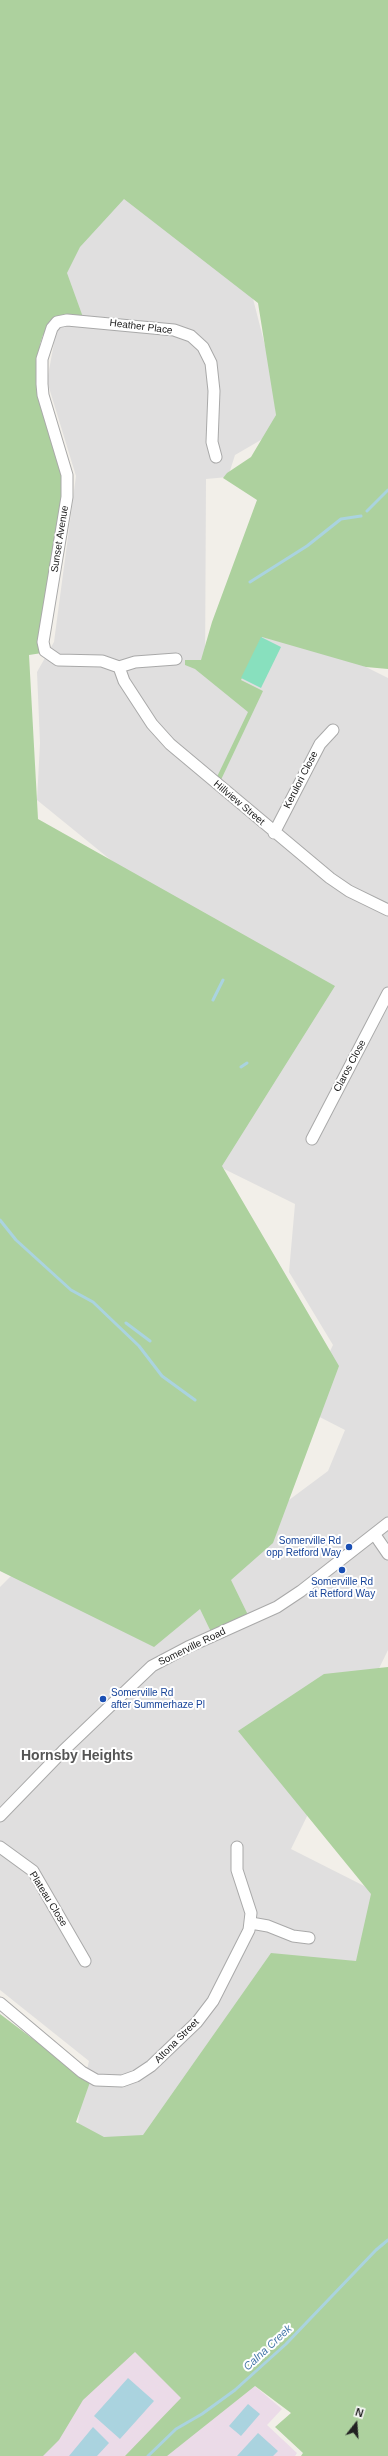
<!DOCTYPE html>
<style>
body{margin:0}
#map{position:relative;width:388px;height:2456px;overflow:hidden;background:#f2efe9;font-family:Arial,sans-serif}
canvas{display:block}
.north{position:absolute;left:336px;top:2404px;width:40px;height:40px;-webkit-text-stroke:3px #fff;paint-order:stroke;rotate:17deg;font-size:11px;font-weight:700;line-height:16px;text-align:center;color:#222}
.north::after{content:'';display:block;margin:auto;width:14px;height:18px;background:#222;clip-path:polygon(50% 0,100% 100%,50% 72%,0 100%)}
</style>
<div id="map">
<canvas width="388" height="2456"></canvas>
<div class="north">N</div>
</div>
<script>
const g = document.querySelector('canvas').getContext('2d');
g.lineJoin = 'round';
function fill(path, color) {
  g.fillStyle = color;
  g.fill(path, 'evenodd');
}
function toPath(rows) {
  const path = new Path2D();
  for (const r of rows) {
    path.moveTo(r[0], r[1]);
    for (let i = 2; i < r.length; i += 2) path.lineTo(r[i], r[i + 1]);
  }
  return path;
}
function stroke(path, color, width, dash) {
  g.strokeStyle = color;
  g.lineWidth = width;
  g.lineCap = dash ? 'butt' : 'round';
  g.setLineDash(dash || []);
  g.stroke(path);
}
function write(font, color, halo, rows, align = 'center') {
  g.font = font + ' Arial,sans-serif';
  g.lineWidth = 4;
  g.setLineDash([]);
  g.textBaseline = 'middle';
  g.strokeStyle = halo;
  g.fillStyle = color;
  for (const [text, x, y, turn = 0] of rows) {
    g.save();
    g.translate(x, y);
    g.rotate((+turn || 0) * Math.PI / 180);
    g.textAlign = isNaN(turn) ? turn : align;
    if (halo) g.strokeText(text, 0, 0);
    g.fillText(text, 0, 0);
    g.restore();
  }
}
fill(toPath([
 [122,195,250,287,271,369,276,415,266,437,235,455,228,477,206,479,205,675,264,616,388,678,388,1650,291,1849,388,1898,388,1946,142,2163,77,2131,82,2092,89,2061,0,1990,0,1587,36,1551,201,1551,254,1526,328,1471,345,1430,302,1408,333,1345,289,1272,295,1204,216,1165,294,1009,37,800,40,743,37,672,54,642,76,476,47,381,61,305,55,306,72,253]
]), '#e0dfdf');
fill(toPath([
 [132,2343,250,2382,282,2409,267,2425,297,2453,295,2456,33,2456]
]), '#ebdbe8');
fill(toPath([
 [0,0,388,0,388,669,366,667,262,637,241,680,263,691,219,784,215,781,248,712,195,669,185,665,185,660,201,660,212,622,257,500,223,478,227,473,251,457,276,415,258,303,124,199,80,247,67,273,84,320,54,325,43,335,40,344,37,382,66,489,42,653,29,655,38,819,335,986,222,1166,339,1366,273,1543,231,1580,248,1615,212,1634,200,1609,154,1647,0,1571],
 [388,1667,388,2456,301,2456,303,2453,275,2427,291,2413,255,2386,167,2456,125,2456,181,2398,135,2352,83,2400,59,2440,43,2456,0,2456,0,2014,90,2082,76,2122,104,2137,143,2135,271,1953,356,1961,371,1894,238,1731,324,1674]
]), '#add19e');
fill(toPath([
 [261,637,281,647,261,688,241,678]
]), '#88e0be');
fill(toPath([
 [128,2378,154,2401,120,2439,94,2416],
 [248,2404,260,2414,241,2436,229,2426],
 [93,2427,109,2443,97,2456,69,2456],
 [258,2433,278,2451,273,2456,237,2456]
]), '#aad3df');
stroke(toPath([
 [367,511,388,490],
 [250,582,307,546,341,519,361,516],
 [213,1000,223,980],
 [241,1067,247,1063],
 [0,1220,16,1240,71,1290,93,1302,139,1346,162,1376,195,1400],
 [126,1323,150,1341],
 [148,2456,176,2429,202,2414,235,2390,286,2344,376,2250,388,2240]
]), '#aad3df', 3);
const minor = toPath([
 [176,659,135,662,119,667,102,661,58,660,45,651,43,642,67,497,67,475,43,395,42,384,42,359,52,328,57,322,67,320,174,330,191,336,203,347,211,363,214,391,212,442,216,457],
 [119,667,124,681,152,724,170,744,330,878,349,891,388,910],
 [274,833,320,744,333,730],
 [312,1139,388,993],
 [375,1535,388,1554],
 [0,1816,63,1751,152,1666,188,1647,277,1607,301,1591,388,1523],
 [0,1847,33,1871,85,1961],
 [251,1923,268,1926,293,1936,309,1938],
 [0,2003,82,2072,96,2080,122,2081,136,2076,151,2066,197,2022,213,2001,249,1930,251,1913,237,1870,237,1847]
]);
stroke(minor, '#a9a9a9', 13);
stroke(minor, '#fff', 11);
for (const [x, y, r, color] of [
 [349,1547,4,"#1a4fb4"],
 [342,1570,4,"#1a4fb4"],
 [103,1699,4,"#1a4fb4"]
]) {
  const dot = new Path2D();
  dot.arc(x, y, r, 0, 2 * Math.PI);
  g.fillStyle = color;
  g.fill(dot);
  stroke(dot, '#fff', 1.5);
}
write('10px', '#222', '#fff', [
 ["Heather Place",141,327,7],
 ["Sunset Avenue",60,539,-81],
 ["Kerulori Close",301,780,-63],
 ["Hillview Street",239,803,40],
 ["Claros Close",350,1066,-62],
 ["Somerville Road",192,1647,-26],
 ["Plateau Close",48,1899,58],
 ["Altona Street",177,2041,-45]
]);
write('10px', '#164399', '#fff', [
 ["Somerville Rd",341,1541],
 ["opp Retford Way",341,1553],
 ["Somerville Rd",342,1582,"center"],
 ["at Retford Way",342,1594,"center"],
 ["Somerville Rd",111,1693,"left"],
 ["after Summerhaze Pl",111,1705,"left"]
], 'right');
write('italic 11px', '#4a7aab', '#fff', [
 ["Calna Creek",268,2348,-43]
]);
write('bold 14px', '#555', '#fff', [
 ["Hornsby Heights",77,1756]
]);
</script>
